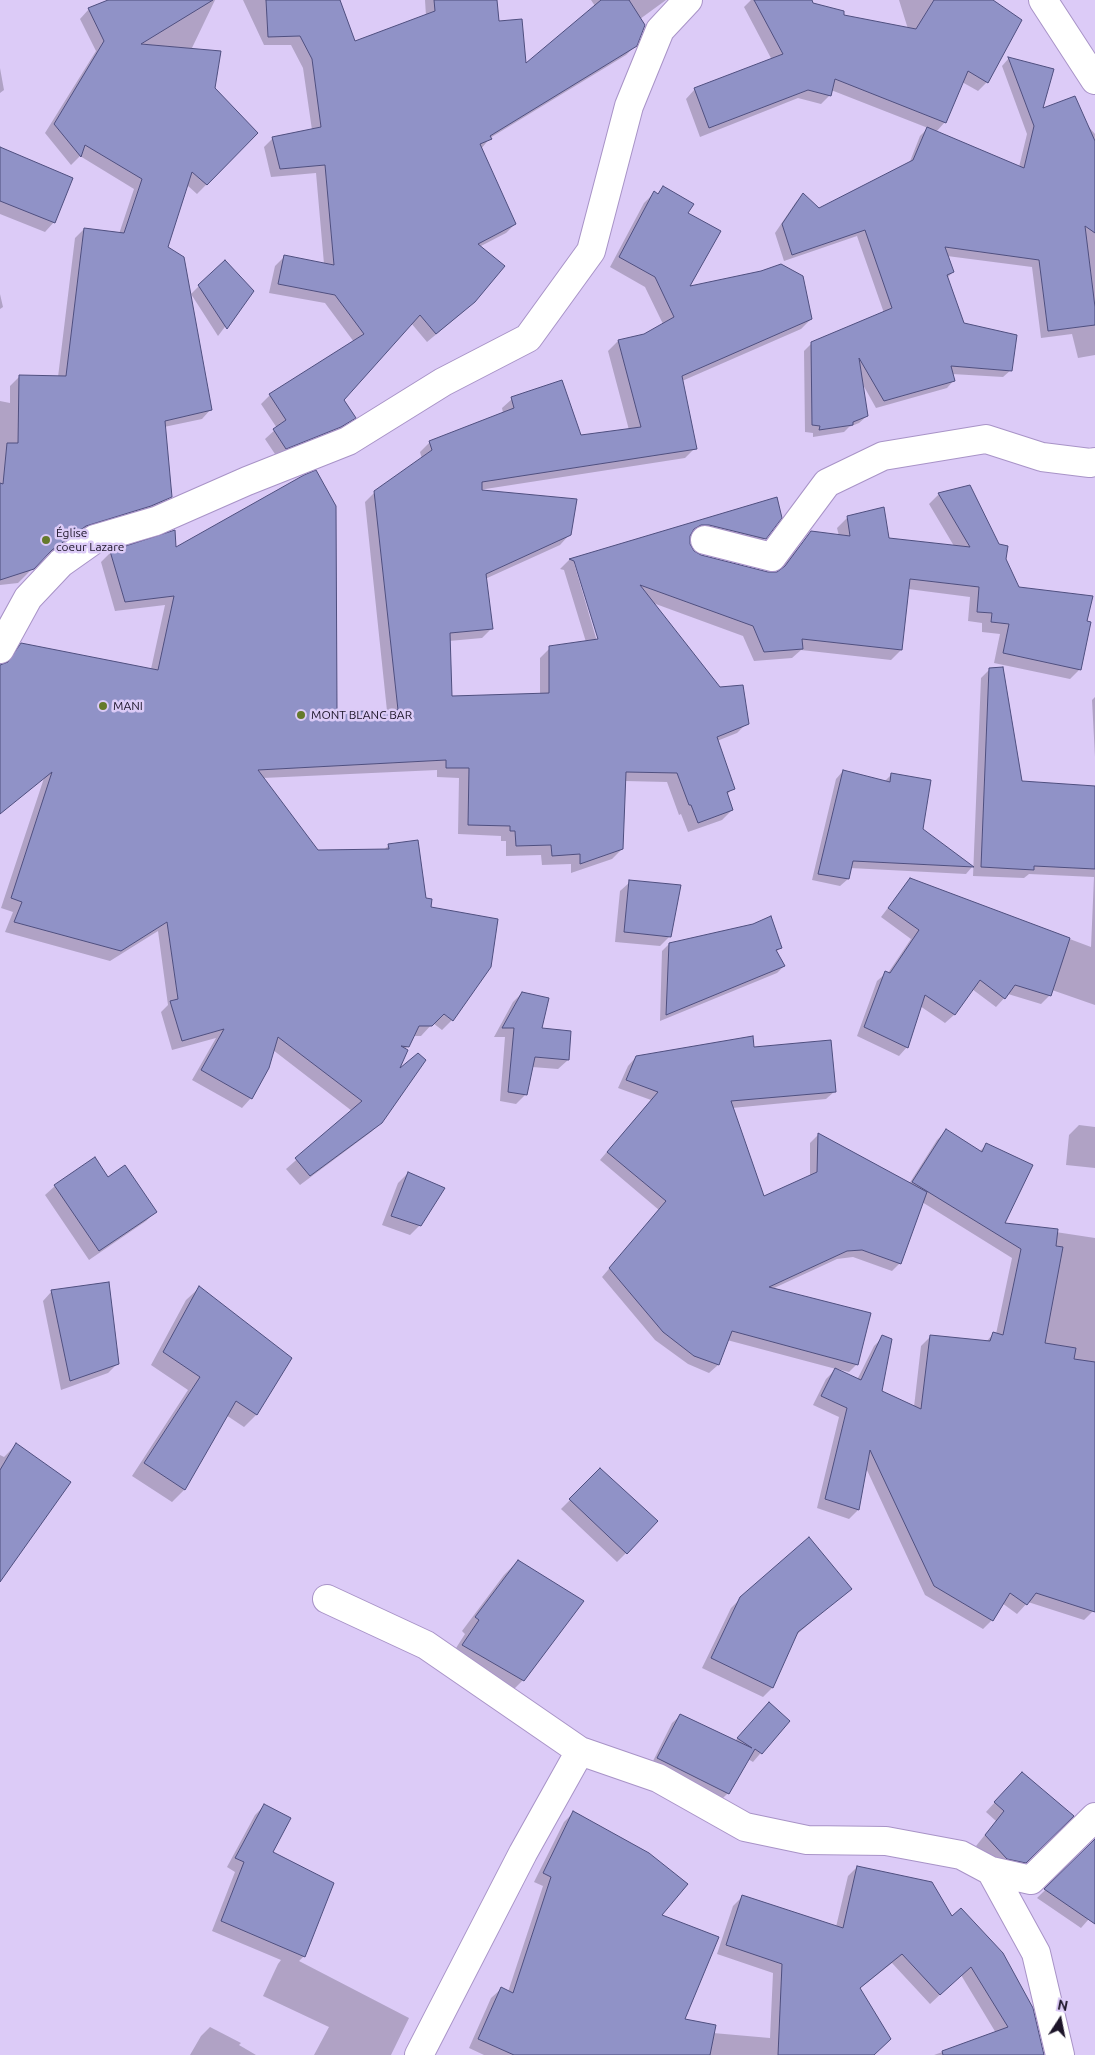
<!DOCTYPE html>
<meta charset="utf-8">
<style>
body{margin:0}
#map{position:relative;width:1095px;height:2055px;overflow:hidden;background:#dccbf7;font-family:Ubuntu,sans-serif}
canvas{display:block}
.north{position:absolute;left:1035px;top:1995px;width:50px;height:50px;-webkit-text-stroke:4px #dccbf7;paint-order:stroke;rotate:11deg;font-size:14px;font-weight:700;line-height:20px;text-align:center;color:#1d1529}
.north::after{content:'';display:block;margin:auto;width:18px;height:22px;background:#1d1529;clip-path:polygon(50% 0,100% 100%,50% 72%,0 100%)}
</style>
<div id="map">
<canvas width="1095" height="2055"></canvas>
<div class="north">N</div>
</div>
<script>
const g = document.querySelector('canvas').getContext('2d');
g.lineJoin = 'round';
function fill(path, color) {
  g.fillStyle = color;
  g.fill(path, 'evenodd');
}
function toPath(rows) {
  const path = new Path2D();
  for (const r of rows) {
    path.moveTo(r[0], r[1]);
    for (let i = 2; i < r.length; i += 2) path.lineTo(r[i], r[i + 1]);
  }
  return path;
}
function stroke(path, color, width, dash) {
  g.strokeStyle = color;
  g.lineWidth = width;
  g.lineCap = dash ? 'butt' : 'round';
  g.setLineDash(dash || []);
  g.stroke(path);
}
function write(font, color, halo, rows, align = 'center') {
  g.font = font + ' Ubuntu,sans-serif';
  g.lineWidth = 5;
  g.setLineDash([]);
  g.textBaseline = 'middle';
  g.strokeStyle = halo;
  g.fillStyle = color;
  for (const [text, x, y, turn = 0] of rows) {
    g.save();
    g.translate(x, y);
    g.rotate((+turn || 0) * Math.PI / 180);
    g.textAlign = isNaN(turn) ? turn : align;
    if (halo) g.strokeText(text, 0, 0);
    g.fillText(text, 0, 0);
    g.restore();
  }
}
fill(toPath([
 [111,0,215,0,191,50,214,88,257,133,197,194,187,185,166,248,211,409,202,419,164,427,170,497,161,506,140,515,76,535,42,559,18,583,0,585,0,401,10,403,10,386,19,377,58,377,75,238,84,229,119,234,134,189,80,156,71,165,45,133,96,51,80,19,89,9],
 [243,0,340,0,355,42,426,16,425,0,496,0,498,23,525,66,595,6,591,0,666,0,640,19,636,45,626,55,490,138,481,149,515,224,506,233,479,247,464,311,427,342,411,323,342,400,355,417,345,426,330,436,277,457,265,439,277,428,261,404,270,395,354,342,325,303,269,293,275,266,284,257,324,264,316,173,271,177,264,147,273,138,312,130,303,68,291,45,264,45],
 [751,0,760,0,908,29,899,0,991,0,987,82,978,91,962,82,945,122,936,132,1019,167,1027,134,1002,66,1009,58,1041,111,1087,125,1095,134,1095,355,1078,358,1072,334,1041,338,1032,267,947,256,953,272,947,278,963,324,1011,370,1003,377,952,374,954,380,947,388,876,408,862,383,867,416,859,423,849,427,844,432,813,437,813,433,805,432,804,351,812,343,884,313,857,236,784,261,775,233,796,202,803,195,819,209,909,164,920,136,928,128,831,90,830,95,821,104,798,98,700,137,686,99,695,89,772,60,744,7],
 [0,68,4,90,0,93],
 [0,148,54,222,45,232,0,214],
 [663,188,686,214,687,288,811,319,801,329,682,381,695,448,685,458,479,490,570,534,560,545,485,579,492,628,482,638,449,641,451,698,540,695,540,658,550,648,586,642,564,570,560,569,569,560,776,499,765,538,755,549,698,534,690,534,689,544,693,552,701,556,768,573,777,573,811,532,839,536,837,528,847,518,883,509,888,539,954,546,929,504,939,494,969,486,1019,588,1085,622,1080,669,1070,679,994,663,1000,634,982,632,982,623,968,621,970,597,908,589,901,650,891,660,801,650,792,658,754,661,743,636,653,603,747,723,737,733,717,741,733,788,727,795,732,810,722,820,688,832,681,814,679,815,667,782,625,781,622,849,612,859,571,873,571,864,542,865,541,855,506,856,506,841,501,841,501,836,458,834,459,778,437,777,437,770,263,778,318,851,383,851,389,845,425,899,429,908,489,966,452,1020,442,1030,433,1023,421,1036,413,1036,405,1050,381,1122,371,1132,300,1185,286,1169,352,1111,273,1050,251,1098,242,1108,192,1080,216,1038,172,1050,161,1012,168,1005,158,931,110,961,5,932,13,912,1,908,50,760,0,812,0,666,5,664,22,644,151,669,165,605,115,611,101,562,111,552,175,549,336,714,387,711,365,502,375,492,422,459,420,452,430,442,503,413,502,408,512,399,580,436,629,430,608,351,618,341,644,335,663,324,645,287,610,267,644,203,654,193,657,195],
 [574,563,576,563,601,644,598,645],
 [199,286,252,291,218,336,191,294],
 [0,294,3,307,0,309],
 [990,669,1021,783,1095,787,1095,1005,1052,990,1050,995,1041,1004,1008,994,996,1007,972,989,954,1015,945,1023,920,1006,907,1047,899,1056,857,1036,877,981,886,973,888,973,911,939,881,917,910,879,1091,947,1094,877,1029,874,1024,878,973,876,981,678],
 [1095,697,1095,757,1092,700],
 [843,771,884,782,892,774,922,830,972,867,966,874,850,868,848,879,840,886,812,880,836,779],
 [630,882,670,936,660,946,615,942,620,891],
 [669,944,781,947,776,952,784,966,777,973,660,1021,662,951],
 [522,993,541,1029,568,1060,558,1069,532,1067,526,1094,516,1104,500,1101,505,1037,494,1037,513,1002],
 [753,1048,835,1091,826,1099,732,1108,763,1197,810,1176,810,1143,818,1135,909,1184,937,1140,946,1131,979,1152,986,1145,1003,1224,1095,1238,1095,1605,1093,1611,1084,1620,1028,1602,1017,1614,1002,1603,992,1620,983,1629,925,1595,866,1468,858,1510,849,1519,817,1508,839,1417,813,1405,826,1379,836,1369,727,1340,718,1365,709,1373,688,1364,655,1340,602,1277,659,1210,600,1160,651,1100,618,1088,628,1066,636,1057],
 [922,1202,1012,1258,996,1334,993,1334,986,1342,930,1337,921,1346,914,1407,881,1391,883,1337,874,1346,857,1380,837,1369,849,1372,857,1364,772,1289,837,1259,853,1257,892,1271,900,1263],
 [1079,1125,1095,1127,1095,1168,1066,1165,1069,1135],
 [408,1173,420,1225,410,1235,382,1225,398,1183],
 [108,1179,155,1212,146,1221,89,1260,45,1195,55,1186],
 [199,1288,291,1358,256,1415,244,1427,226,1415,184,1490,172,1502,132,1476,188,1390,151,1365,186,1300],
 [52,1291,118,1363,108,1373,61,1390,43,1301],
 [16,1445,0,1569,0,1455,4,1457],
 [600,1470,626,1553,617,1562,561,1509],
 [518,1561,523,1680,509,1694,449,1659,465,1634,462,1631,504,1575],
 [850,1589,796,1635,772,1688,763,1697,702,1668,731,1608,741,1598],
 [761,1712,788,1721,753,1762,748,1759,728,1793,720,1801,650,1767,672,1723,681,1715,735,1741],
 [1012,1783,1072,1816,1015,1872,998,1868,976,1846,996,1821,986,1812],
 [264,1806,271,1852,304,1956,299,1961,409,2018,391,2055,314,2055,329,2027,263,1996,278,1964,281,1960,212,1931,235,1872,227,1867,255,1815],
 [573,1813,660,1915,683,2020,713,2033,770,2038,773,1973,717,1954,733,1906,742,1897,836,1927,848,1876,857,1867,951,1918,1043,2055,934,2055,996,2033,961,1975,930,2004,892,1963,859,1989,873,2055,484,2055,469,2048,491,1998,501,1989,508,1992,543,1886,534,1882,564,1822],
 [1095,1841,1095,1912,1081,1928,1037,1898],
 [210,2027,241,2043,239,2045,256,2055,190,2055,201,2036]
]), '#0003');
const building = toPath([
 [108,0,213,0,141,44,221,51,215,88,258,133,207,185,192,172,168,247,184,257,212,410,165,421,172,497,151,506,86,526,52,550,34,569,0,580,0,483,3,484,7,443,18,443,19,375,66,376,84,228,124,233,142,179,85,145,81,157,54,124,104,41,88,8,108,0],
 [266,0,340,0,355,41,435,11,434,0,497,0,499,21,522,19,526,63,601,0,629,0,645,25,637,46,490,136,492,139,480,144,516,224,478,244,505,266,475,302,436,334,420,315,344,400,356,418,341,427,286,449,273,429,286,420,269,394,364,334,335,295,278,284,284,255,334,265,325,165,280,169,272,137,321,127,312,59,300,36,268,37,266,0],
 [754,0,812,0,813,3,844,11,844,15,916,29,934,0,993,0,1022,20,988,83,968,71,946,123,835,79,831,96,808,90,709,128,694,88,783,54,754,0],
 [1008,57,1054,69,1043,108,1075,96,1095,141,1095,233,1085,226,1095,307,1095,325,1048,331,1039,260,945,247,954,272,947,275,964,323,1017,335,1012,371,951,366,955,381,884,401,859,358,868,416,853,422,853,425,819,430,820,426,812,425,811,342,892,308,865,230,792,255,782,224,803,193,819,208,913,160,927,127,1024,168,1034,126,1008,57],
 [0,147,73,178,55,223,0,201,0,147],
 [663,186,694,204,688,213,721,231,690,286,761,271,781,264,803,276,812,319,682,376,697,449,482,482,482,490,577,499,571,535,486,574,493,629,450,633,452,696,549,693,549,646,598,639,574,561,569,559,777,497,782,518,766,539,709,525,701,525,694,529,690,536,690,544,694,551,701,555,768,572,777,572,785,566,811,531,850,536,847,516,884,507,889,538,970,547,938,493,970,485,999,544,1008,546,1006,559,1019,587,1093,596,1087,621,1091,622,1081,670,1003,653,1009,624,991,622,992,613,977,612,979,587,910,579,902,650,802,639,803,649,764,652,753,626,640,585,720,687,743,685,749,724,717,737,735,789,727,792,733,810,698,823,691,805,689,805,677,773,626,772,623,849,580,864,580,854,552,856,551,845,516,846,515,831,510,831,510,826,468,825,469,768,446,768,446,760,258,770,318,850,389,849,388,844,418,840,426,898,432,899,431,907,498,919,491,967,453,1021,444,1014,432,1026,419,1026,409,1047,401,1046,408,1050,400,1068,418,1053,426,1060,382,1123,310,1176,295,1158,362,1101,278,1037,269,1068,252,1099,201,1070,224,1029,182,1041,170,1001,178,999,167,922,121,951,14,922,22,902,11,898,52,772,0,814,0,665,8,662,21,643,158,670,174,596,125,602,110,551,175,530,176,547,304,475,316,470,336,506,337,712,398,710,374,491,432,450,429,441,514,408,511,397,562,380,581,435,641,427,618,340,644,334,674,317,655,277,619,257,654,191,658,194,663,186],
 [225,260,254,291,227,329,198,285,225,260],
 [1003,667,1022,781,1095,786,1095,869,1034,866,1034,870,981,867,989,668,1003,667],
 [843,770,890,782,891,773,931,780,923,829,974,867,853,861,849,879,818,874,843,770],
 [910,878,1070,938,1051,996,1015,985,1005,999,980,980,955,1015,925,995,908,1048,864,1027,885,971,890,973,919,930,888,908,910,878],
 [629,880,681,885,671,937,624,932,629,880],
 [771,916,782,948,776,950,785,966,666,1015,669,943,753,924,771,916],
 [522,992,549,998,542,1028,571,1031,569,1060,535,1057,527,1095,508,1092,514,1028,502,1028,522,992],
 [753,1036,754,1047,831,1040,836,1092,731,1101,764,1196,817,1172,818,1133,927,1192,901,1264,862,1250,847,1251,769,1287,871,1313,858,1365,732,1331,719,1365,694,1356,663,1332,609,1268,666,1201,607,1152,658,1092,626,1080,636,1056,753,1036],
 [946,1129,982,1152,986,1143,1033,1165,1005,1223,1058,1229,1056,1246,1063,1247,1045,1343,1076,1348,1074,1359,1095,1362,1095,1612,1036,1593,1027,1605,1010,1593,993,1621,934,1586,870,1450,859,1510,825,1499,847,1408,821,1396,835,1368,861,1380,882,1335,892,1339,882,1391,921,1409,930,1335,990,1341,993,1332,1003,1335,1021,1249,912,1182,946,1129],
 [95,1157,108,1177,125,1165,157,1212,99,1251,54,1185,95,1157],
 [408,1172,445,1188,421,1226,391,1216,408,1172],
 [109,1282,119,1364,70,1381,51,1290,109,1282],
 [199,1286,292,1358,257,1415,236,1401,185,1490,144,1463,200,1377,163,1352,199,1286],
 [16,1443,71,1482,0,1582,0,1470,16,1443],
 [600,1468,658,1521,627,1554,569,1499,600,1468],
 [809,1537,852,1589,798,1632,773,1688,711,1658,740,1597,809,1537],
 [518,1560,584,1601,524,1681,462,1645,479,1620,475,1617,518,1560],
 [769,1702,790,1721,762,1754,755,1749,729,1794,657,1758,680,1714,752,1748,737,1738,769,1702],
 [1022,1772,1074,1816,1026,1863,1007,1859,985,1835,1004,1811,994,1802,1022,1772],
 [264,1804,291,1818,273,1852,334,1883,305,1957,221,1921,244,1862,235,1858,264,1804],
 [573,1811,649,1853,688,1884,662,1915,719,1937,685,2019,716,2025,710,2055,514,2055,478,2039,501,1987,513,1993,551,1877,543,1873,573,1811],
 [1095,1839,1095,1924,1044,1889,1095,1839],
 [857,1866,932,1882,952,1916,961,1908,1003,1953,1033,2008,1044,2055,943,2055,942,2051,1008,2027,971,1967,940,1995,902,1954,860,1988,891,2039,874,2055,778,2055,782,1964,726,1945,742,1895,843,1928,857,1866]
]);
fill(building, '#9092c7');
stroke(building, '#4f4f7f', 1);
const minor = toPath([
 [1043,0,1095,80],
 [705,540,772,557,827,483,883,456,986,439,1042,457,1090,463,1095,462],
 [0,649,28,598,61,563,95,539,156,521,247,481,348,441,443,382,528,338,591,251,629,106,660,30,688,0],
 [327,1599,426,1645,580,1751,658,1778,745,1827,807,1840,886,1841,961,1855,991,1871,1031,1880,1095,1817],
 [991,1871,1036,1953,1060,2055],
 [419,2055,523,1853,580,1751]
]);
stroke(minor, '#a893c7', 30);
stroke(minor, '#fff', 28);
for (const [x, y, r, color] of [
 [46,540,5,"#657a2b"],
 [103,706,5,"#657a2b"],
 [301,715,5,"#657a2b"]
]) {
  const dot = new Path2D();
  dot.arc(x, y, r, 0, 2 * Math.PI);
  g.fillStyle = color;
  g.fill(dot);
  stroke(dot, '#dccbf7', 2);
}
write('12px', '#1d1529', '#dccbf7', [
 ["Église",56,533],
 ["coeur Lazare",56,547],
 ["MANI",113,706],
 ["MONT BLANC BAR",311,715]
], 'left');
</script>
